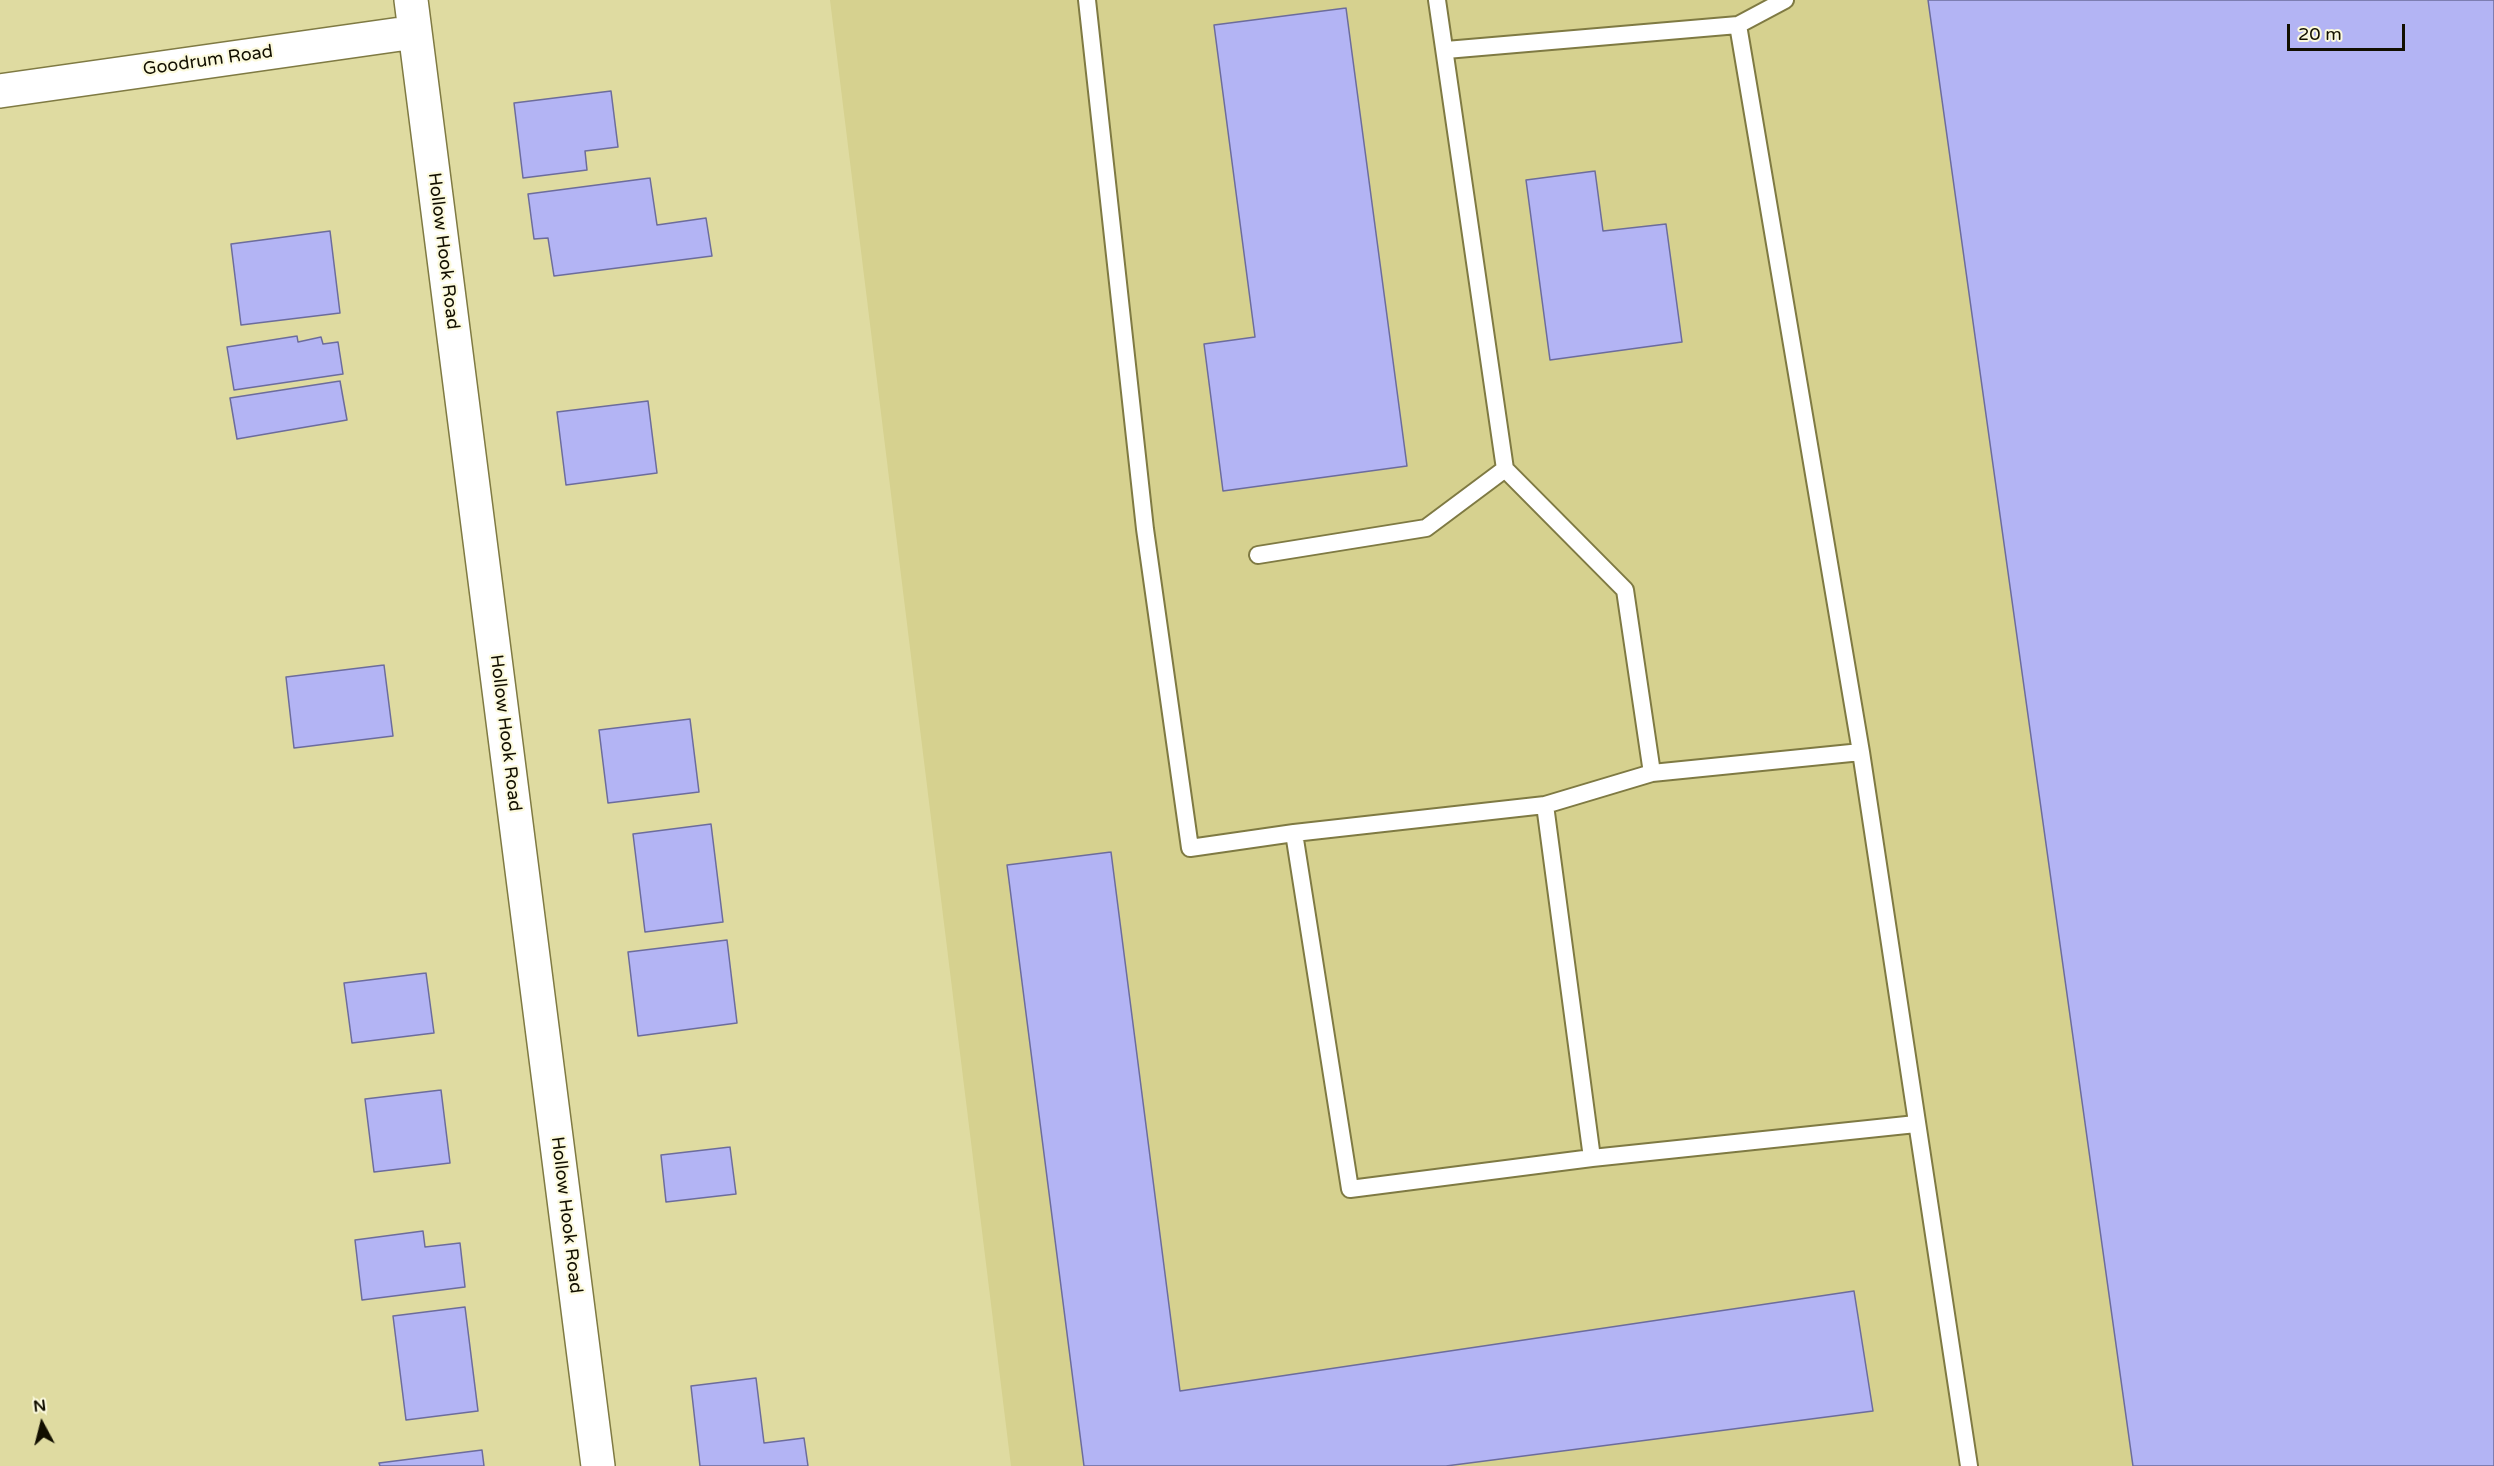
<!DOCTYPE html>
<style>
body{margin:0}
#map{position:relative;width:2494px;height:1466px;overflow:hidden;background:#dfdba1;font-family:"Varela Round",sans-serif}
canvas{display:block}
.north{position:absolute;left:12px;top:1394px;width:60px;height:60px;-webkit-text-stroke:4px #fcfade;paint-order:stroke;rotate:353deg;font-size:16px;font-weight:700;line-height:24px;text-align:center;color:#120f00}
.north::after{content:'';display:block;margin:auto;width:21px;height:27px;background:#120f00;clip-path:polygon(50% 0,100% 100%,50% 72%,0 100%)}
.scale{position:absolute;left:2287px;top:24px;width:118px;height:27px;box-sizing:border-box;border:3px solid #120f00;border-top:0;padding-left:8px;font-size:18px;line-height:21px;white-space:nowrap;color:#120f00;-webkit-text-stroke:4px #fcfade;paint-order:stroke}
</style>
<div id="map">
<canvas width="2494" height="1466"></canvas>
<div class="north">N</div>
<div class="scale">20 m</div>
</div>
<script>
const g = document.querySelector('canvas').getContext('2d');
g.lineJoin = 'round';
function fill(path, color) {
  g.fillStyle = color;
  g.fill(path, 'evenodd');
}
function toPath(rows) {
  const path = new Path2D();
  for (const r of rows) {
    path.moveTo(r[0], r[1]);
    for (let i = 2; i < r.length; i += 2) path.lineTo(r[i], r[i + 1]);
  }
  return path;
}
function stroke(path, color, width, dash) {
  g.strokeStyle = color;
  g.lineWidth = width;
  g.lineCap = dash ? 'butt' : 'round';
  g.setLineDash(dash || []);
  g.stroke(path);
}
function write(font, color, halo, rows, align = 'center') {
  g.font = font + ' "Varela Round",sans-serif';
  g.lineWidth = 4.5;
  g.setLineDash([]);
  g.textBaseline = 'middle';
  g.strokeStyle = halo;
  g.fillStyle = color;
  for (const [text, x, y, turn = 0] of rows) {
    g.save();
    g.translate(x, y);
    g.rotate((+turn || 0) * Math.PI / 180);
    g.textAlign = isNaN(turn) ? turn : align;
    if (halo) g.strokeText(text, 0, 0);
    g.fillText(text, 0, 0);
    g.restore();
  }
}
fill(toPath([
 [830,0,2494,0,2494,1466,1011,1466]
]), '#d6d18f');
const building = toPath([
 [1928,0,2494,0,2494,1466,2133,1466,1928,0],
 [1346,8,1407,466,1223,491,1204,344,1255,337,1214,25,1346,8],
 [611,91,618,147,585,151,587,170,523,178,514,103,611,91],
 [1595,171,1603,231,1666,224,1682,342,1550,360,1526,180,1595,171],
 [650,178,657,225,706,218,712,256,554,276,548,238,534,239,528,194,650,178],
 [330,231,340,313,241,325,231,244,330,231],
 [297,336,298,342,321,337,323,344,338,342,343,374,234,390,227,347,297,336],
 [340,381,347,420,237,439,230,398,340,381],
 [648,401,657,473,566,485,557,412,648,401],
 [384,665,393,736,294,748,286,677,384,665],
 [690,719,699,792,608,803,599,730,690,719],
 [711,824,723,922,645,932,633,834,711,824],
 [1111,852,1180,1391,1854,1291,1873,1411,1446,1466,1084,1466,1007,865,1111,852],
 [727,940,737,1023,638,1036,628,952,727,940],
 [426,973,434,1033,352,1043,344,983,426,973],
 [441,1090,450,1163,374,1172,365,1099,441,1090],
 [730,1147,736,1194,666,1202,661,1155,730,1147],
 [423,1231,425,1247,460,1243,465,1287,362,1300,355,1240,423,1231],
 [465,1307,478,1411,406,1420,393,1316,465,1307],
 [756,1378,764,1443,804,1438,808,1466,700,1466,691,1386,756,1378],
 [482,1450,484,1466,380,1466,379,1463,482,1450]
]);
fill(building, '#b3b4f4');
stroke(building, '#6c6c9c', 1.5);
const service = toPath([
 [1087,0,1145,529,1190,848,1294,833],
 [1437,0,1505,469,1625,590,1652,773],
 [1738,25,1861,752,1969,1466],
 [1446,50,1738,25,1785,0],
 [1258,555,1426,528,1505,469],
 [1861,752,1652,773,1545,805,1294,833,1350,1189,1592,1158,1916,1124],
 [1545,805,1592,1158]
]);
const minor = toPath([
 [411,0,598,1466],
 [0,91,415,32]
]);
stroke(service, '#7f7a43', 20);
stroke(minor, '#7f7a43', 36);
stroke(service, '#fff', 16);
stroke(minor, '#fff', 33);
write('18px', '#120f00', '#fcfade', [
 ["Goodrum Road",208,61,-8],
 ["Hollow Hook Road",443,251,83],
 ["Hollow Hook Road",505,733,83],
 ["Hollow Hook Road",566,1215,83]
]);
</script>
